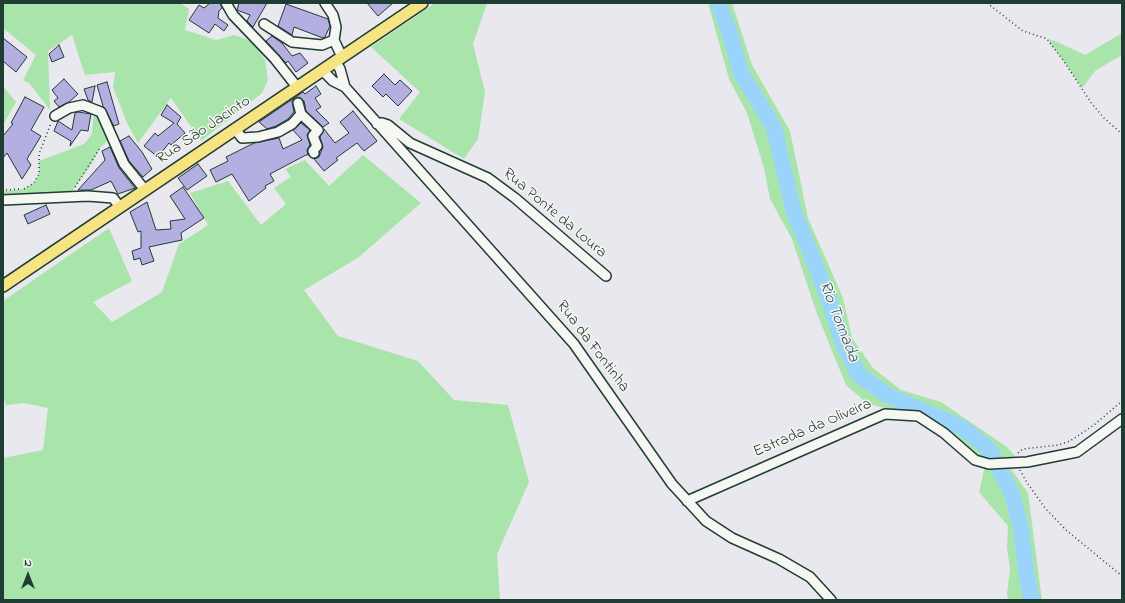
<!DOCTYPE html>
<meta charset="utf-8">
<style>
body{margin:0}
#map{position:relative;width:1125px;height:603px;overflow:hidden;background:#e9e8ee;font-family:"Indie Flower",sans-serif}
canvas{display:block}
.frame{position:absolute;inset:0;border:4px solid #1f3d34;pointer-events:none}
.north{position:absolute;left:8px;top:555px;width:40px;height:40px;-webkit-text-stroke:3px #f6f6f2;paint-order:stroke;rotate:0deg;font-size:11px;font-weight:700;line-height:16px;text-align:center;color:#1f3d34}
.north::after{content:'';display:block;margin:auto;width:14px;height:18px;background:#1f3d34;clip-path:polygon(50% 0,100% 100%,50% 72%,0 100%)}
</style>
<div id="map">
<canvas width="1125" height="603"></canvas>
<div class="frame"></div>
<div class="north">N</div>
</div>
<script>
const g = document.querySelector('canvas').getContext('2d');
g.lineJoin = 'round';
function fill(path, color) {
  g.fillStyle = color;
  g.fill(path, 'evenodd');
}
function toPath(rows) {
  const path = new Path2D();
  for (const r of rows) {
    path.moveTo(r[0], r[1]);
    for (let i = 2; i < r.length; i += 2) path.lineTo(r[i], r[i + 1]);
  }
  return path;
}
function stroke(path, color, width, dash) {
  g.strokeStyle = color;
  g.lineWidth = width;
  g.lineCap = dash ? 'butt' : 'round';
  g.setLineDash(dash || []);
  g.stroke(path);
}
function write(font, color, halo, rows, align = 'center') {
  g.font = font + ' "Indie Flower",sans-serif';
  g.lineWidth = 3;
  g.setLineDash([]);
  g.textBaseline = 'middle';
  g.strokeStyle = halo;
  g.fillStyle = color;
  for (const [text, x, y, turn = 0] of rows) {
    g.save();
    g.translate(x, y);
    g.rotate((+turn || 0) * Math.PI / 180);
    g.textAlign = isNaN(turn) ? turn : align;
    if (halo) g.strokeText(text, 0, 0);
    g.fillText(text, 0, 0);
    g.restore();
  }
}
fill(toPath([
 [3,3,180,3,189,9,185,30,216,40,234,35,246,39,256,46,265,60,268,80,262,93,201,141,171,98,138,143,127,123,113,87,115,72,85,75,72,35,48,51,50,110,29,83,23,80,36,55,3,28],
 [435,3,487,3,473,44,485,92,478,139,464,159,399,119,420,92,371,47],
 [708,3,732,3,752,65,790,131,808,218,843,298,852,338,873,368,901,390,941,402,1007,447,1015,456,1007,463,1028,493,1042,600,1008,600,1007,593,1010,570,1007,547,1008,526,979,492,984,470,988,465,918,416,868,404,846,385,817,314,792,239,770,199,764,168,747,113,729,79],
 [1122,33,1122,55,1096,70,1082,88,1063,60,1047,39,1055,41,1085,55],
 [3,86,16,102,3,125],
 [94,109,112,136,100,148,91,165,68,197,3,200,3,191,24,189,34,183,39,174,39,161,84,144,92,134],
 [363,155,421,203,359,257,304,290,338,336,418,361,454,400,508,405,529,482,497,554,500,600,3,600,3,458,43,450,48,408,24,403,6,405,3,397,3,301,109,228,132,281,93,302,112,322,162,292,179,244,208,225,190,193,228,181,261,225,286,204,274,188,291,177,285,169,305,160,329,186]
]), '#a9e4aa');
stroke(toPath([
 [718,3,728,28,741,73,774,128,793,209,828,297,844,346,859,375,887,395,963,428,989,449,1012,494,1021,528,1026,572,1032,600]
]), '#9bd4fb', 16);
const building = toPath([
 [210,3,220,3,222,8,219,11,218,18,228,25,224,31,215,24,209,33,189,20,199,5,204,8,210,3],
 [239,3,267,3,253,27,247,21,250,15,237,10,239,3],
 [367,3,393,3,378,16,367,3],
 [286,4,328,19,330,26,325,37,323,38,294,27,292,35,278,26,286,4],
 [272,36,282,43,292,56,300,53,308,63,296,72,288,61,286,63,266,41,272,36],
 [3,38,27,57,16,72,3,61,3,38],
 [59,45,64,57,52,62,49,54,59,45],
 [384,74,395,85,400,80,412,91,398,106,386,94,383,97,372,86,384,74],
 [64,79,78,94,69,102,59,107,54,101,58,98,52,90,64,79],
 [107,82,119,124,114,126,103,106,97,85,107,82],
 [95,86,92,102,88,100,84,89,95,86],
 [316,86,321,94,315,98,321,107,316,110,329,123,323,127,306,111,304,101,299,97,292,101,294,112,288,119,276,126,267,129,259,122,303,92,305,94,316,86],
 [25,97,44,107,31,130,41,136,27,159,31,165,22,179,7,153,3,158,3,136,13,124,11,123,25,97],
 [167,105,181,117,177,124,185,133,171,145,169,143,158,157,144,146,155,133,158,136,174,123,161,115,167,105],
 [353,111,377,141,364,151,357,143,336,158,338,160,324,171,314,159,319,157,323,147,320,137,324,129,335,143,349,133,340,122,353,111],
 [78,112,91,114,88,131,81,130,70,146,71,141,54,131,58,121,72,130,75,113,78,112],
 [301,123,310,130,307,135,310,145,307,150,308,155,306,155,270,174,274,181,265,186,266,188,249,201,232,174,216,182,210,170,228,161,226,157,254,143,279,138,283,149,302,140,293,130,301,123],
 [129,136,142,152,152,169,143,177,129,161,120,141,129,136],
 [110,147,119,168,135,188,118,194,111,181,91,190,78,190,105,160,102,151,110,147],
 [198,164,207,176,187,190,178,178,198,164],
 [183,187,204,218,181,233,182,240,149,247,154,261,142,265,140,258,134,260,132,251,141,248,141,231,138,232,130,212,147,202,156,230,171,229,170,221,185,219,170,196,183,187],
 [46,205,50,214,28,224,24,215,46,205]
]);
fill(building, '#b3afe0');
stroke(building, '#1f3d34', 1);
const minor = toPath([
 [226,3,233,15,275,59,297,87],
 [325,3,333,15,336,27,334,40,342,57],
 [264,24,292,42,322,45,334,40],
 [335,61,340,69,345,87],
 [322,70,333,81,345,87,574,344,672,484,706,521,732,538,779,559,810,577,831,600],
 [301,114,318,130,313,136,317,146,313,151,314,153],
 [55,116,69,108,83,105,101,112,124,164,145,190],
 [377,124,382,123,388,125,410,143,488,178,515,198,606,276],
 [235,129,242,138,258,137,278,132,292,124,301,114,298,103],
 [3,200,88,196,113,198,120,207],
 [687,501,885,414,918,416,944,433,975,460,989,464,1027,462,1077,452,1122,419]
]);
const major = toPath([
 [3,286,422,3]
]);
stroke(minor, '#1f3d34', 12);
stroke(major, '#1f3d34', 14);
stroke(toPath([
 [987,3,1023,31,1047,39,1063,60,1092,104,1104,118,1122,134],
 [75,187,100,148],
 [24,189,34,183,39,174,39,154,51,123],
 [6,190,20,189],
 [1018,453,1023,449,1058,445,1070,441,1094,425,1122,401],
 [1020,470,1026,481,1045,508,1066,530,1122,576]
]), '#1f3d34', 1.5, [1, 3]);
stroke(minor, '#f6f6f2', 9);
stroke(major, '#f6e381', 11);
write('16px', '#1f3d34', '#f6f6f2', [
 ["Rua São Jacinto",204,131,-34],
 ["Rua Ponte da Loura",554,214,40],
 ["Rua da Fontinha",592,347,53],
 ["Estrada da Oliveira",813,429,-23]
]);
write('italic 17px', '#385b5c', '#f6f6f2', [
 ["Rio Tornada",838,322,69]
]);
</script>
